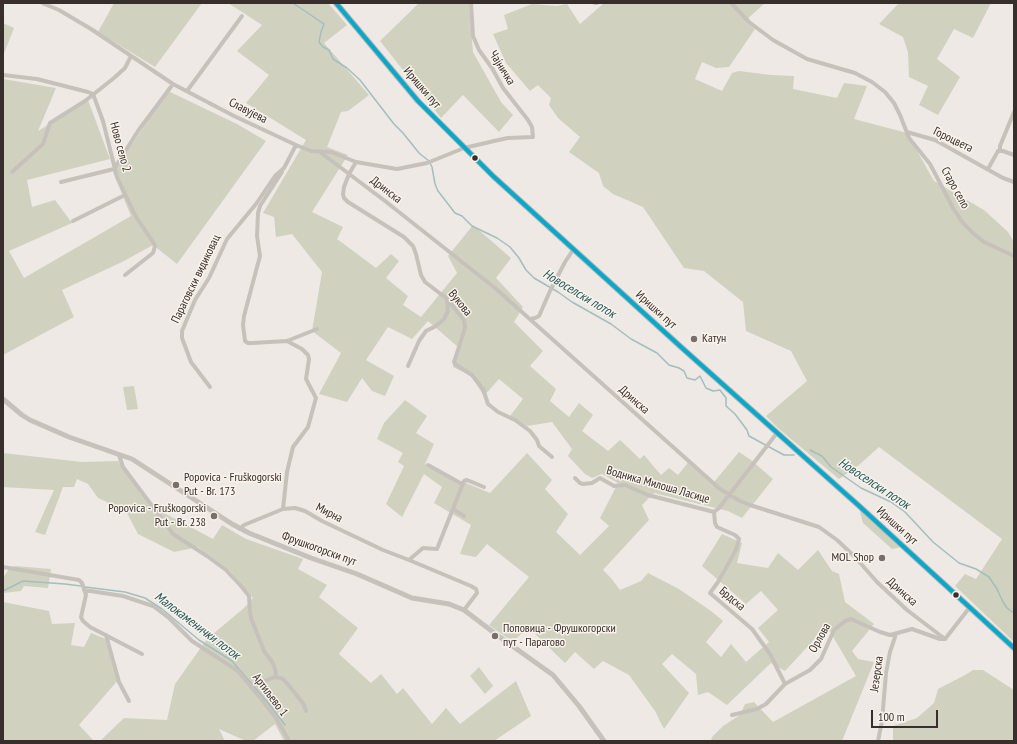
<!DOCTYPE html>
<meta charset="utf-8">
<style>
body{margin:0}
#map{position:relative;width:1017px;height:744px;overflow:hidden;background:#eee9e4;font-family:"PT Sans Narrow",sans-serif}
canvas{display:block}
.frame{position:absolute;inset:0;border:4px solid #382e2b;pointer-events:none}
.scale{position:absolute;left:871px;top:710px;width:67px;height:18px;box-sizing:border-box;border:2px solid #382e2b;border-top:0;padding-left:5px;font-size:12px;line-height:14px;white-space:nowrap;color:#382e2b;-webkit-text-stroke:3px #f9f3ec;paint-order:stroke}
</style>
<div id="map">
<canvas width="1017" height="744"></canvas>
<div class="frame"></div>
<div class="scale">100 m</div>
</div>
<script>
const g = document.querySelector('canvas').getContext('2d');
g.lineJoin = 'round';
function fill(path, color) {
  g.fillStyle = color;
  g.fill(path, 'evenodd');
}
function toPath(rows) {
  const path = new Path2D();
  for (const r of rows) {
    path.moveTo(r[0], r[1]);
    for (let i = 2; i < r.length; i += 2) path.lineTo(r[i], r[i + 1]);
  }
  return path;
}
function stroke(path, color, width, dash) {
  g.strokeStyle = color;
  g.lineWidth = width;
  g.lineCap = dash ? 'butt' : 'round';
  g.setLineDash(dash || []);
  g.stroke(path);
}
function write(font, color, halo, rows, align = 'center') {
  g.font = font + ' "PT Sans Narrow",sans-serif';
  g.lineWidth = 3;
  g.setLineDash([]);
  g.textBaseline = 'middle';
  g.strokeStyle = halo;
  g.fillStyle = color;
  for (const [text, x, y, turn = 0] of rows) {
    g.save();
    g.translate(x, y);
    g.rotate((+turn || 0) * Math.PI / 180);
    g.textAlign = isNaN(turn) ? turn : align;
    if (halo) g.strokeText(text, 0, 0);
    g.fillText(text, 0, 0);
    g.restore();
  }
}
fill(toPath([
 [114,3,202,3,155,67,98,32],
 [228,3,328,3,347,25,324,43,369,95,348,111,341,112,327,147,348,155,312,212,343,227,337,239,376,268,391,254,399,261,386,278,408,296,403,305,421,317,457,273,448,256,473,225,511,258,496,278,523,307,514,322,543,351,530,366,556,389,550,401,569,417,579,403,593,415,582,431,608,451,620,440,640,459,644,455,661,475,669,468,678,475,690,460,714,482,739,452,751,460,773,479,742,518,728,511,654,493,642,505,649,520,603,570,611,578,620,590,641,581,648,573,679,589,711,611,723,621,706,642,721,657,731,644,746,662,769,642,758,628,778,610,761,591,746,604,702,566,722,534,742,543,737,563,768,568,778,553,798,570,818,550,832,571,839,574,845,602,874,624,852,651,858,659,874,662,842,741,711,741,712,737,723,726,740,715,745,704,754,702,773,722,856,676,825,623,812,642,785,671,771,663,727,705,708,692,698,695,696,674,672,654,662,664,689,693,664,729,655,711,629,675,603,661,594,669,575,652,565,663,528,627,513,642,489,625,529,577,487,544,476,557,460,554,471,525,434,503,442,487,424,474,402,517,386,504,404,466,398,462,403,453,377,439,384,423,405,400,427,416,416,433,434,444,425,464,460,485,461,481,490,493,527,453,552,480,545,489,568,514,556,532,580,555,609,526,600,518,618,483,602,474,592,478,585,474,568,456,572,449,552,422,527,426,510,416,523,399,499,379,484,396,471,376,453,367,458,347,428,321,412,339,388,327,366,360,394,376,385,396,372,391,362,378,347,402,319,394,341,353,312,331,322,272,292,234,276,237,274,217,263,213,306,140,246,103,269,75,237,51,262,25],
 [419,3,469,3,473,52,501,102,513,115,499,132,463,95,441,118,380,41],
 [604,3,765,3,745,21,755,29,729,67,716,68,702,62,695,79,722,91,732,73,739,71,771,75,794,76,793,89,837,98,844,83,867,86,854,119,907,133,934,181,984,210,1008,232,1014,242,1014,642,955,586,965,574,976,579,1002,539,879,447,859,465,839,479,779,429,766,416,807,381,791,351,746,331,743,302,704,271,684,268,643,207,613,194,603,186,599,173,569,152,580,137,558,118,549,105,551,98,538,85,530,91,506,63,493,34,508,29,504,15,532,4,557,6,567,4,580,24],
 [899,3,991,3,973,38,954,29,937,59,960,77,938,115,919,105,928,86,909,77,908,52,903,37,879,24],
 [3,23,14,28,3,56],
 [3,79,56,88,38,131,88,100,110,159,27,180,32,207,55,200,72,223,9,251,24,278,131,216,113,172,168,91,237,124,266,141,177,264,153,245,122,262,62,290,74,317,3,355],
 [134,386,138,409,127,410,123,387],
 [3,453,82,462,118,461,149,505,213,539,222,525,246,539,303,559,298,569,327,585,319,597,358,628,339,654,371,683,381,674,397,694,403,688,432,724,446,708,460,724,516,681,531,716,494,741,284,741,275,724,253,741,246,741,219,729,225,741,100,741,124,718,167,720,175,684,207,639,244,608,253,598,230,571,198,547,174,552,138,534,126,511,98,498,88,484,77,479,74,487,63,487,45,535,35,532,54,490,3,487],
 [859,508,902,547,892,549,863,523],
 [15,566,51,569,48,588,24,586,21,591,3,593,3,578,9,569],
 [3,602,49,611,52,624,75,623,71,645,84,647,91,633,106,639,119,679,79,725,94,741,3,741],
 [479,667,493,686,485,694,470,676],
 [973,670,983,670,1014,690,1014,741,893,741,893,726,917,718,934,703,938,689,965,675]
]), '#d0d2bf');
stroke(toPath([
 [293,3,324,24,321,32,319,42,323,47,329,50,333,59,347,68,360,80,394,124,403,133,419,153,429,161,432,167,435,184,438,191,455,213,462,216,472,226,497,238,510,247,519,258,526,270,534,278,558,292,572,302,611,324,631,339,657,353,669,365,679,368,684,371,687,378,695,380,700,376,706,388,713,391,720,390,726,398,726,406,735,414,747,430,749,436,784,455,794,455],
 [810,450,822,456,831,467,861,488,891,502,905,512,933,542,959,563,976,569,989,577,997,589,1003,602,1007,608,1014,613],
 [85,587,125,592,145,598,162,609,199,640,232,661,269,704,285,725],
 [3,591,23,581,65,584,81,586]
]), '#a1bfbe', 1.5);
stroke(toPath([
 [42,3,59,10,91,29,173,84,234,116,296,145,311,151,331,152,356,162,397,169,427,163,464,148,494,141,508,138,533,137,532,127,528,120,503,88,492,68,479,50,473,36,471,3],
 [595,3,597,3],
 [731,3,749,22,773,40,807,59,855,73,872,82,885,92,894,103,900,115,909,138,930,164,953,208,963,223,974,234,984,242,1014,256],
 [3,75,37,79,88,92,93,94,103,121,117,177,136,217,153,242,155,246,153,253,125,275],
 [187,91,242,16],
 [907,132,935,140,1003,178,1014,182],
 [1000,150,1000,146,1014,112],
 [320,152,385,201,495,288,720,489,740,501,750,505,819,527,837,540,855,557,877,582,907,610,945,639],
 [356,162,349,174,344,187,343,194,344,198,348,202,404,237,413,246,416,254,421,275,425,282,446,298,464,320,465,328,456,356,454,362,455,364,472,375,483,389,488,404,498,412,515,420,530,431,537,440,539,446,552,457],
 [988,169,998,151,1003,151,1014,155],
 [12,172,43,144,50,123,85,101,114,78,125,68,131,56],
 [282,172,260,206,258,213,257,236,260,256,244,316,243,325,245,341,248,343,252,343,287,341,317,329],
 [61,182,114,169,138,131,173,84],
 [73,221,125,195],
 [531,319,535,318,539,316,550,291,565,262,573,250],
 [408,366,419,341,426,331,436,326,444,319,448,311,447,300],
 [210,387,191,362,182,338,182,331,195,300,209,278,227,239,256,204,275,176,284,168,296,145],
 [119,455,123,467,173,534,207,556,226,570,241,586,249,596,250,611,251,618,264,651,273,663,276,673,275,677],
 [428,465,462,484],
 [575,478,580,483,583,484,592,483,600,478,614,486,625,485,648,495,714,512],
 [283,509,287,472,293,447,308,427,316,398,306,379,309,359,308,355,302,349,287,341],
 [453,509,464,516],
 [714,512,715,523,717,527,735,535,739,539,736,550,718,582,710,593,752,629,770,654,785,684],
 [714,512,719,508,777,433],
 [240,529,244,525,283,509,295,508,305,511,322,521,383,550,409,560,471,586,476,589,477,593,464,610],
 [409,560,423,548,437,549,464,481,467,480,484,487],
 [3,567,79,580,82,583,86,595,81,617,83,621,90,627,142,654],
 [84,590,123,596,153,606,169,618,192,641,238,671,262,700,276,718,289,741],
 [106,635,119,682,129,701],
 [275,677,281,678,284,680,295,693,304,705,306,711],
 [252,686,275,677],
 [732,715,757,709,766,704,785,684,810,670,821,659,834,630,845,621,851,619,880,632,890,635,912,629,940,639,945,639,970,607],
 [878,741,882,721,886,673,890,652,896,634]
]), '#c7c1bc', 4);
stroke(toPath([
 [3,399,22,415,30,420,69,437,132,459,232,524,249,533,311,558,357,574,412,598,449,604,464,610,497,635,553,675,579,706,604,741]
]), '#c7c1bc', 5);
stroke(toPath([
 [336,3,418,101,493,176,681,347,857,504,1014,648]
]), '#b6afab', 6);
stroke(toPath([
 [336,3,418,101,493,176,681,347,857,504,1014,648]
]), '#00a9ce', 4);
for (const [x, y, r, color] of [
 [475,158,3.5,"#382e2b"],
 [694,339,4,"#786f6c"],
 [176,485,4,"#786f6c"],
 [214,516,4,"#786f6c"],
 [882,558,4,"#786f6c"],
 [956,595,3.5,"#382e2b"],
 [495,636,4,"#786f6c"]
]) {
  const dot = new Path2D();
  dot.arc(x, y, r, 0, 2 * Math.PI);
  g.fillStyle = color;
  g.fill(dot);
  stroke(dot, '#f9f3ec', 1.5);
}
write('12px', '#382e2b', '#f9f3ec', [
 ["Чајничка",502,68,58],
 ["Иришки пут",422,88,49],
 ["Славујева",248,111,27],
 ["Гороцвета",953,140,26],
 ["Ново село 2",120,147,75],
 ["Старо село",955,188,61],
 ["Дринска",386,190,38],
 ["Параговски видиковац",196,279,-64],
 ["Вукова",460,303,51],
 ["Иришки пут",656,310,42],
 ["Дринска",634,400,42],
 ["Водника Милоша Ласице",658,485,16],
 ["Мирна",329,513,27],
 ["Иришки пут",897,526,42],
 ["Фрушкогорски пут",319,549,20],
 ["Дринска",902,592,42],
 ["Брдска",732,599,40],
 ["Орлова",820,638,-61],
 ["Језерска",877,674,-82],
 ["Артиљево 1",270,695,53]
]);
write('12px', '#382e2b', '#f9f3ec', [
 ["Катун",702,339],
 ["Popovica - Fruškogorski",184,478],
 ["Put - Br. 173",184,492],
 ["Popovica - Fruškogorski",206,509,"right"],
 ["Put - Br. 238",206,523,"right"],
 ["MOL Shop",874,558,"right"],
 ["Поповица - Фрушкогорски",503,629],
 ["пут - Парагово",503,643]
], 'left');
write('italic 13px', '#225657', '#f9f3ec', [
 ["Новоселски поток",579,294,31],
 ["Новоселски поток",874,484,33],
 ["Малокаменички поток",197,626,37]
]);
</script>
